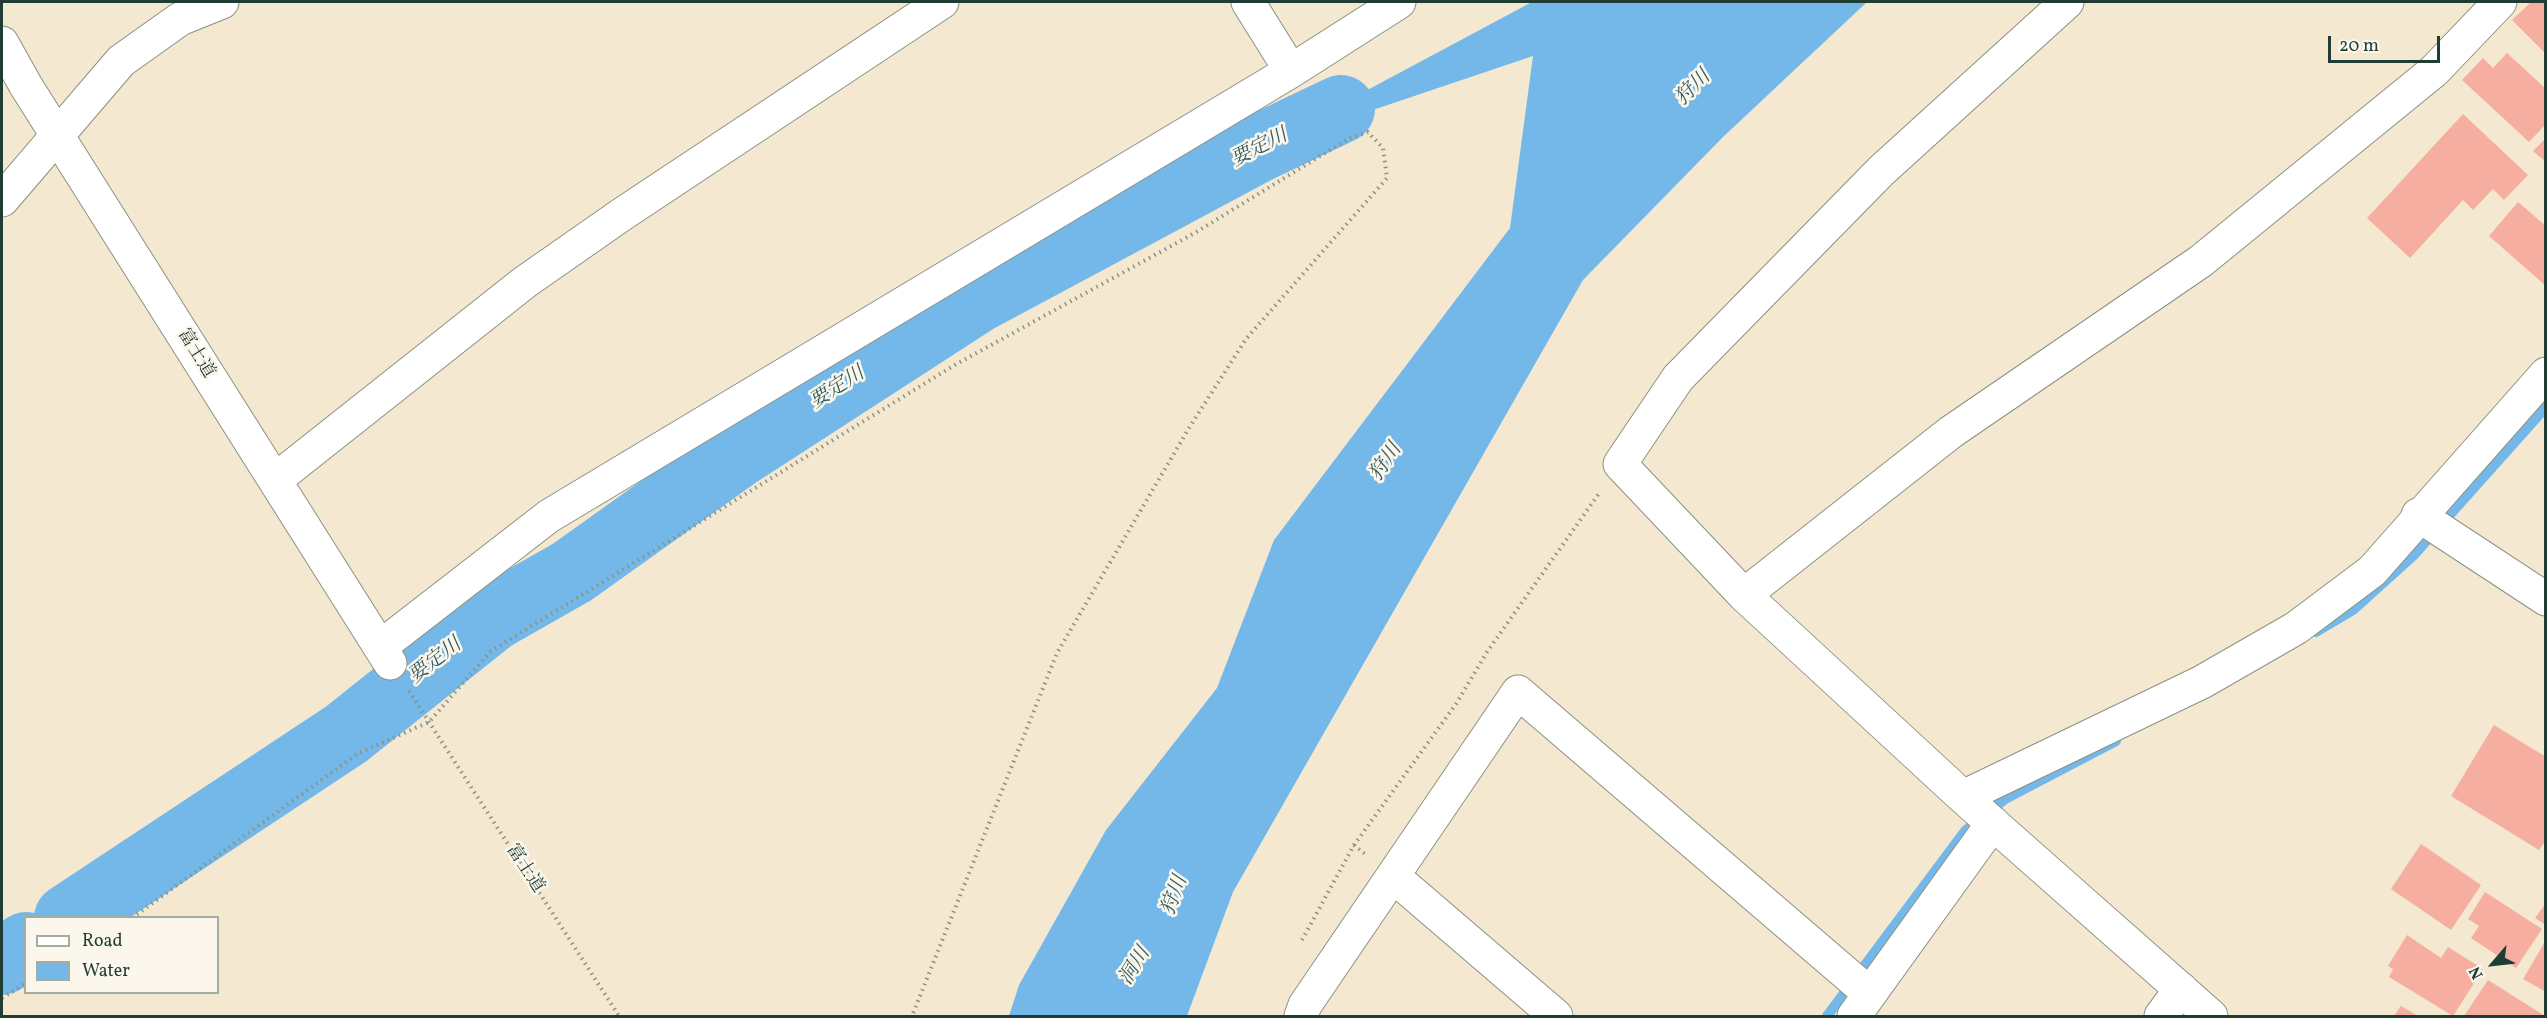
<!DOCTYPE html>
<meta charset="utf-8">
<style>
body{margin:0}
#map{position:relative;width:2547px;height:1018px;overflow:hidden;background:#f4e8d0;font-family:Vollkorn,serif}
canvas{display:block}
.frame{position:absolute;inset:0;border:3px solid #1f3d34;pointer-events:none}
.legend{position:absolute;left:24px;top:916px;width:195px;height:78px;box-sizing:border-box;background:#fbf7ec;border:2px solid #a3ada2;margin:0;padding:8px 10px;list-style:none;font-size:18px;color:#1f3d34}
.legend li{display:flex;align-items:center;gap:12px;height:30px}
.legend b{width:30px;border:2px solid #a3ada2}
.north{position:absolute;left:2463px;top:934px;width:60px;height:60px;-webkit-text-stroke:4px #fbf7ec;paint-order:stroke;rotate:242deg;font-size:16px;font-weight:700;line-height:24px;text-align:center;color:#1f3d34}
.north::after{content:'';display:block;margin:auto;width:21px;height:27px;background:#1f3d34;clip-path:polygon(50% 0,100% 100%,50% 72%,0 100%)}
.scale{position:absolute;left:2328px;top:36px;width:112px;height:27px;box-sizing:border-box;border:3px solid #1f3d34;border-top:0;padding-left:8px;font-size:18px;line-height:21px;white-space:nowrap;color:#1f3d34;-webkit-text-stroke:4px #fbf7ec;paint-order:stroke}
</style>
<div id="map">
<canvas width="2547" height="1018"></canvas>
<div class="frame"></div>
<ul class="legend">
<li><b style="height:8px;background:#fff"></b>Road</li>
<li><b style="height:16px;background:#74b8ea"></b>Water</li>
</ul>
<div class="north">N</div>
<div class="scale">20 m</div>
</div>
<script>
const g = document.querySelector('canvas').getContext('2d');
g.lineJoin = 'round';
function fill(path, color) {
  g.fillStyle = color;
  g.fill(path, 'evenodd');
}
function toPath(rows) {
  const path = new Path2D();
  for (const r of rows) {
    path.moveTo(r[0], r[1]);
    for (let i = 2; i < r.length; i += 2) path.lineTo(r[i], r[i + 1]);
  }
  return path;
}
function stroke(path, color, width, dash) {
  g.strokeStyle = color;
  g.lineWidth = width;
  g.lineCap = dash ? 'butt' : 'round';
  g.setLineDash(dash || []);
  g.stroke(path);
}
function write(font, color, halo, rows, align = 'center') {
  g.font = font + ' Vollkorn,"Noto Serif JP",serif';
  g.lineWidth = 5;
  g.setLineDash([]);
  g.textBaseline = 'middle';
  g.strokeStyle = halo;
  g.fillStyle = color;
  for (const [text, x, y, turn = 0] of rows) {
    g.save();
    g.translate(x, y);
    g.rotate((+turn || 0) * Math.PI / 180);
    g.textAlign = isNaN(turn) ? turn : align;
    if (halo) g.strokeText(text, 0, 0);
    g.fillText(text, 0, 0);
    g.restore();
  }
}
fill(toPath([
 [1532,2,1867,2,1723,137,1583,280,1233,892,1187,1016,1009,1016,1019,985,1106,830,1217,688,1274,540,1510,228,1533,56,1257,149]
]), '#74b8ea');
stroke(toPath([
 [2316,632,2353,610,2414,555,2546,407],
 [1827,1016,1965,831,2005,799,2116,741]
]), '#74b8ea', 10);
stroke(toPath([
 [68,918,346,734,493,617,572,572,736,455,977,299,1257,149,1341,109],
 [2,961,26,946]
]), '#74b8ea', 68);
fill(toPath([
 [2531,2,2546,2,2546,54,2512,20],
 [2507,53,2546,89,2546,124,2529,142,2462,80,2483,58,2493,68],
 [2463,114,2528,175,2504,200,2493,189,2473,210,2463,200,2410,258,2367,218],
 [2546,138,2546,162,2533,151],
 [2518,202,2546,226,2546,286,2489,236],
 [2494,725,2546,757,2546,840,2539,850,2451,796],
 [2421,844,2481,885,2451,930,2391,889],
 [2485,892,2542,929,2516,968,2471,938,2479,926,2468,919],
 [2546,903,2546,925,2535,918],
 [2407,935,2441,958,2448,947,2483,969,2453,1016,2389,977,2393,969,2388,966],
 [2546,940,2546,992,2523,979],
 [2488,980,2545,1016,2464,1016],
 [2401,1006,2418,1016,2394,1016]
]), '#f6aea0');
const minor = toPath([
 [1248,2,1291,71],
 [2067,2,1881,171,1678,378,1620,464,1744,595,1963,797,2211,1016],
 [2,43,26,86,390,663],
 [2,200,121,61,180,19,222,2],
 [275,480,525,282,621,215,942,2],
 [2418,515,2546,599],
 [1744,595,1951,432,2201,261,2434,71,2500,2],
 [380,647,549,516,1291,71,1399,2],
 [1963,797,2202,682,2296,628,2372,571,2546,374],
 [1394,877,1556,1016],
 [1301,1016,1305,1005,1518,692,1870,994],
 [1854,1016,1993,823],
 [2161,1016,2181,989]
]);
stroke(minor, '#8a9282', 35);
stroke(toPath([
 [409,691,619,1016],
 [1354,845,1365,854],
 [132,918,357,754,429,722,491,651,953,366,1193,234,1348,139,1368,132,1383,148,1387,178,1246,339,1189,428,1057,653,912,1016],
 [1302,940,1354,845,1456,704,1487,652,1600,492],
 [2,998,26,983]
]), '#8a9282', 4, [1.5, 4.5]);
stroke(minor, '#fff', 33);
write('18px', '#1f3d34', '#fbf7ec', [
 ["富士道",195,354,58],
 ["富士道",524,869,57]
]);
write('italic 20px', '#345c62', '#fbf7ec', [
 ["狩川",1694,89,-45],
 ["要定川",1260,149,-27],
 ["要定川",838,389,-33],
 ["狩川",1387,463,-56],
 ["要定川",436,662,-38],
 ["狩川",1176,896,-70],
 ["洞川",1136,967,-58]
]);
</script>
